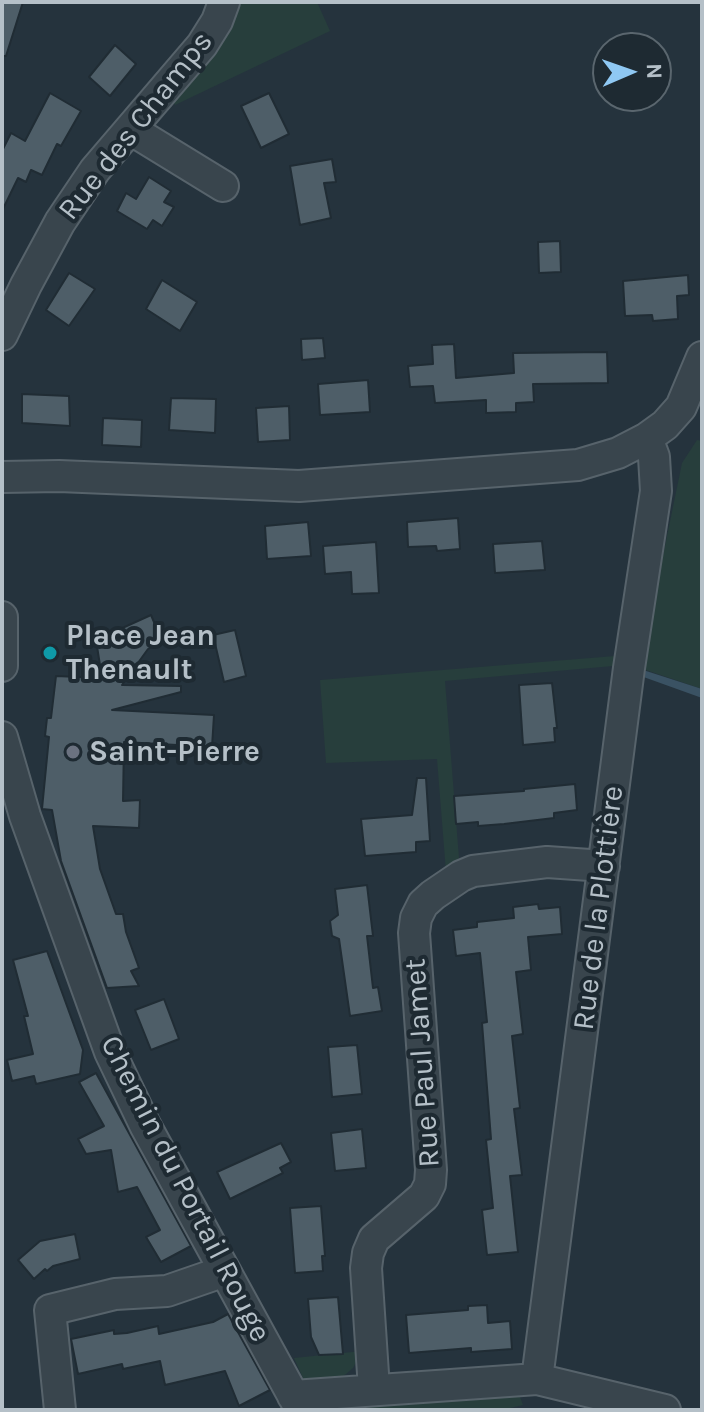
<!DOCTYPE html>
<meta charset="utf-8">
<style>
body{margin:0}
#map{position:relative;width:704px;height:1412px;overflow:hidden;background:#25333d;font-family:Karla,sans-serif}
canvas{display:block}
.frame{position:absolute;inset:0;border:4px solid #b5c0c8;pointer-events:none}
.north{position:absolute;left:592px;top:32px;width:80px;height:80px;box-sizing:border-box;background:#1e2a32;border:2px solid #5a666e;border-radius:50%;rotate:88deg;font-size:22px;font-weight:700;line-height:32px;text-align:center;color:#b5c0c8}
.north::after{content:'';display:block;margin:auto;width:28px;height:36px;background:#8fc8f3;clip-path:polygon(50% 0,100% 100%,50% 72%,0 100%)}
</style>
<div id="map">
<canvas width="704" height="1412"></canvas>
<div class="frame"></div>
<div class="north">N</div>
</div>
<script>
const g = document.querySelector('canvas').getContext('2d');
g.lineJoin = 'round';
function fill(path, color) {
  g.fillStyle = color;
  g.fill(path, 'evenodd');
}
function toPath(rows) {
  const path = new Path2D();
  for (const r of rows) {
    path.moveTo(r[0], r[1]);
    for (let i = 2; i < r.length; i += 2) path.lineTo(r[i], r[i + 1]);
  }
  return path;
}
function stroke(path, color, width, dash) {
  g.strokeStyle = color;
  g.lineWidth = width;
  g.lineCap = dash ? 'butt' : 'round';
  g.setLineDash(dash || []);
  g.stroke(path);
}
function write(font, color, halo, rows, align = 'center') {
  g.font = font + ' Karla,sans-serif';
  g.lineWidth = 8;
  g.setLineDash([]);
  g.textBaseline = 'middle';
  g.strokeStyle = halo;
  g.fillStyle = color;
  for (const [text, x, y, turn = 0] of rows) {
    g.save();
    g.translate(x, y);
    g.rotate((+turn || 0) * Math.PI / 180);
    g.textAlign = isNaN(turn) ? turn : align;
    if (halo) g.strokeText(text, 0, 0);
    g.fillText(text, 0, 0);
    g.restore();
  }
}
fill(toPath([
 [237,2,317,2,330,31,175,105,172,100,217,49],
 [697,440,702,441,702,689,640,668,682,463],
 [615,656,613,666,445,681,459,858,446,872,437,759,326,763,320,680],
 [362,1351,353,1368,346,1374,335,1381,306,1385,294,1358],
 [519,1394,523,1405,502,1410,320,1410,321,1407]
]), '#273e3c');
fill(toPath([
 [640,669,702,689,702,698,638,675]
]), '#3a5263');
const building = toPath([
 [2,2,23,2,6,56,2,56,2,2],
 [115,45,136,64,110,96,89,77,115,45],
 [50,93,81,111,61,146,57,144,42,175,31,170,26,182,18,178,2,211,2,151,11,133,25,141,50,93],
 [269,93,289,134,261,148,241,106,269,93],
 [332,159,336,182,324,183,331,218,300,225,290,166,332,159],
 [149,177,171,191,164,202,174,207,162,226,153,220,147,229,117,211,126,193,136,199,149,177],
 [560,241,561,272,539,273,538,242,560,241],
 [69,273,95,289,69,326,46,310,69,273],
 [688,275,689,295,677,296,678,319,653,321,652,315,625,316,623,281,688,275],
 [162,280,197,302,180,331,146,309,162,280],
 [323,338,325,358,302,360,301,339,323,338],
 [454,344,456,378,514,373,513,353,607,352,608,383,533,384,534,402,516,403,516,412,486,413,486,400,435,403,433,386,410,387,408,366,433,364,432,345,454,344],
 [368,380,370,412,320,415,318,384,368,380],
 [22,394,69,396,70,426,22,423,22,394],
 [171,398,216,399,215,433,169,430,171,398],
 [289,406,290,440,258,442,256,408,289,406],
 [103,418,142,420,141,447,102,445,103,418],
 [458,518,460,549,437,551,436,546,408,547,407,522,458,518],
 [308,522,311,556,267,559,265,526,308,522],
 [542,541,545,570,495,573,493,544,542,541],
 [376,542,379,593,352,594,351,572,325,574,323,546,376,542],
 [151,615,162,641,148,649,122,685,181,686,181,692,112,710,214,715,212,747,124,742,123,801,140,800,139,828,93,826,100,869,116,914,123,914,126,932,139,968,131,971,139,986,107,988,61,861,52,810,42,809,49,737,45,736,47,718,51,718,56,676,102,678,96,640,151,615],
 [235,630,246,676,224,682,213,635,235,630],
 [552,683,557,728,554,728,555,742,523,745,519,685,552,683],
 [417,778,426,778,430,841,416,842,416,852,365,856,361,819,412,815,417,778],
 [575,784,577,810,554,813,554,818,504,824,478,826,478,822,456,824,454,796,524,791,524,789,575,784],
 [367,885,373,936,367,936,373,988,378,987,382,1011,350,1016,339,939,332,936,330,921,338,915,335,889,367,885],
 [538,904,539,909,560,907,562,934,528,937,531,970,516,972,523,1034,512,1036,520,1108,514,1109,522,1175,510,1176,518,1252,487,1255,482,1210,493,1208,486,1140,491,1139,482,1023,487,1022,480,953,456,956,453,930,477,927,477,922,514,918,513,907,538,904],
 [47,951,83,1050,80,1074,36,1084,34,1076,12,1081,7,1060,33,1054,24,1016,28,1016,13,960,47,951],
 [164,999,179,1039,151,1050,135,1010,164,999],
 [357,1045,362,1094,332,1097,328,1047,357,1045],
 [96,1073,191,1246,161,1262,146,1237,160,1230,137,1187,118,1192,111,1150,86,1154,78,1139,104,1126,79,1082,96,1073],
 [362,1129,366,1168,335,1171,331,1133,362,1129],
 [281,1143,291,1162,280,1168,283,1173,230,1199,217,1172,281,1143],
 [321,1206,325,1256,322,1256,323,1271,295,1273,290,1208,321,1206],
 [75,1234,80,1259,53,1266,47,1271,45,1269,34,1279,18,1260,40,1241,75,1234],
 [338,1297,343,1354,319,1355,311,1337,308,1299,338,1297],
 [487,1305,488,1323,510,1321,512,1349,471,1352,471,1348,409,1353,406,1315,468,1310,468,1306,487,1305],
 [228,1314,270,1390,239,1406,225,1371,165,1385,160,1361,123,1369,122,1364,78,1374,71,1339,114,1330,114,1334,127,1333,158,1326,159,1334,213,1322,228,1314]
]);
fill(building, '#4e5e68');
stroke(building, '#202c34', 2);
const minor = toPath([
 [130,129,223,186],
 [2,335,26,285,60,222,95,170,202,45,217,21,224,2],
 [2,477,59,476,299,486,578,465,618,453,647,438,665,425,681,407,702,357],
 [2,617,2,666],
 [2,737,25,816,110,1052,145,1125,301,1410],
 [537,1379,629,668,656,491,654,457,647,438],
 [374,1389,366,1268,368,1253,374,1239,424,1196,430,1184,431,1170,414,933,416,918,423,904,433,895,461,876,473,871,547,862,604,866],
 [293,1396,537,1379,665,1410],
 [60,1410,50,1310,115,1294,167,1291,225,1271]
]);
stroke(minor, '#57636b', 34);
stroke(minor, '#39454d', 30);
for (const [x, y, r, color] of [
 [50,653,8,"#0f9aa8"],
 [73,752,8,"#6b7280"]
]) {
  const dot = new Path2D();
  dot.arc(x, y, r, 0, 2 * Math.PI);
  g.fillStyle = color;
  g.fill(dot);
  stroke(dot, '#1e2a32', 3);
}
write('30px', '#b5c0c8', '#1e2a32', [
 ["Rue des Champs",136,126,-52],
 ["Rue de la Plottière",599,908,-83],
 ["Rue Paul Jamet",423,1063,-94],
 ["Chemin du Portail Rouge",185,1189,63]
]);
write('bold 30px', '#b5c0c8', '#1e2a32', [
 ["Place Jean",66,636],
 ["Thenault",66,670],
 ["Saint-Pierre",89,752]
], 'left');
</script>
